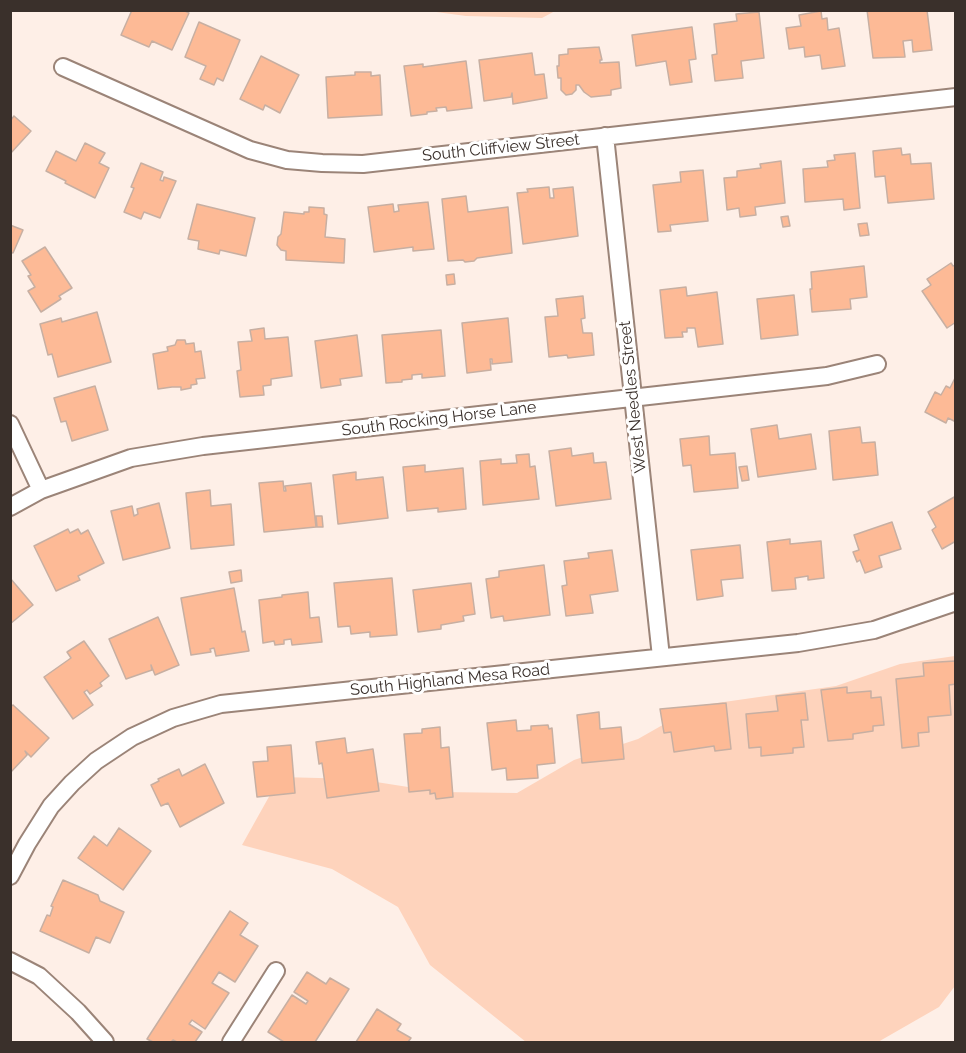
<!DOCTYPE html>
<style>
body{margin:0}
#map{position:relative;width:966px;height:1053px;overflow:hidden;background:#feefe7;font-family:Raleway,sans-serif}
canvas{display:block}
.frame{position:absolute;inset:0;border:12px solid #3a302b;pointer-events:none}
</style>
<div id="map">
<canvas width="966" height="1053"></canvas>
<div class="frame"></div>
</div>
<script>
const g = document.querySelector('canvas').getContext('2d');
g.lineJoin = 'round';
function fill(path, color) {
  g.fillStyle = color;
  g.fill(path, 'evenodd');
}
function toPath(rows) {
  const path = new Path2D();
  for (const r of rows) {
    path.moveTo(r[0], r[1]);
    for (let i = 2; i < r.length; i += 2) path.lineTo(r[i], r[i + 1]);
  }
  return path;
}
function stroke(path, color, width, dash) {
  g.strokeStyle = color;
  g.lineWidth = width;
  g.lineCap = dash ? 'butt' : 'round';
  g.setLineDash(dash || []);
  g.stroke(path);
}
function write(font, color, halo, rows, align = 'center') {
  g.font = font + ' Raleway,sans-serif';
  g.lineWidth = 6;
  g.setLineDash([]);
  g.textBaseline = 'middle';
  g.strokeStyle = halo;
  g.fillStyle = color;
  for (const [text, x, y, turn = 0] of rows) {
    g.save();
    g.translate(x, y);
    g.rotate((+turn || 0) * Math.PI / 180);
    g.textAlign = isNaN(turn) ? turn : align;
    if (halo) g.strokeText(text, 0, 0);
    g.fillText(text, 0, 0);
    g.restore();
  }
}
fill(toPath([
 [429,11,554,10,555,11,542,18,466,16],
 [955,656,955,986,939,1007,878,1042,526,1042,430,965,398,907,332,869,242,845,280,777,357,779,440,792,517,793,574,760,638,739,696,706,836,686,900,664]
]), '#fed3bc');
const building = toPath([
 [132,10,183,10,189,13,172,50,152,41,149,47,121,35,132,10],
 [867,10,927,10,932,50,913,52,912,40,903,41,905,57,873,58,867,10],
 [821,11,822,19,827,18,828,30,839,28,845,66,822,69,820,55,805,57,804,47,789,49,786,28,801,26,799,15,821,11],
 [759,12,764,58,741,61,743,78,715,81,712,55,717,54,714,24,737,21,736,14,759,12],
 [199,22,240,40,223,81,217,78,214,85,200,79,206,66,185,57,199,22],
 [692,27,696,59,689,60,692,82,670,85,666,61,636,66,632,35,692,27],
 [599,47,602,60,600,60,600,63,619,62,621,88,611,90,611,95,591,97,584,92,579,85,576,85,576,90,572,94,566,95,561,90,561,78,558,78,557,66,559,66,559,55,568,54,568,49,599,47],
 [532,53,535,75,544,74,547,98,513,104,512,93,511,97,484,101,479,60,532,53],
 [261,56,299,75,280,113,265,105,263,110,240,99,261,56],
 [466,61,472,108,447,111,446,107,436,108,437,111,427,112,427,114,411,116,404,66,423,64,423,67,466,61],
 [355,72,371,72,371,76,380,75,382,115,328,118,326,77,355,75,355,72],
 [14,116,31,131,10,154,10,121,14,116],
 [85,143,105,153,99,163,109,168,95,198,65,183,66,181,46,171,56,151,76,161,85,143],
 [901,148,902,155,910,154,911,164,931,163,934,199,888,203,885,176,875,177,873,151,901,148],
 [855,153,860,208,844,210,843,199,805,202,803,169,828,167,827,161,835,160,834,155,855,153],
 [781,161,785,203,755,207,756,215,740,217,739,208,727,210,724,178,737,177,737,171,761,168,760,164,781,161],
 [141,163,163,172,160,180,163,181,164,177,176,181,160,218,144,212,141,219,124,212,134,188,131,187,141,163],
 [703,170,708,221,670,225,671,231,658,232,653,185,681,182,680,172,703,170],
 [549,187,550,198,554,198,553,189,573,187,578,236,523,244,517,193,528,192,527,189,549,187],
 [466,196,468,212,508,207,512,253,477,258,474,261,465,262,463,260,448,261,442,199,466,196],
 [428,202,434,249,413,251,413,247,374,252,368,207,393,204,394,212,399,211,398,205,428,202],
 [197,204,255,218,246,256,220,250,219,254,198,249,199,241,188,239,197,204],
 [309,207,324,208,324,214,327,215,325,237,345,239,344,263,286,260,286,251,281,250,277,245,278,237,281,234,284,212,304,214,304,212,309,212,309,207],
 [788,216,790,226,783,227,781,217,788,216],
 [867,223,869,235,860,236,858,224,867,223],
 [10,225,23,230,13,253,10,252,10,225],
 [45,247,72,288,59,296,61,299,41,312,28,291,35,287,28,276,31,275,22,261,45,247],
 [951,263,953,266,956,265,956,322,947,328,922,291,931,285,927,279,951,263],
 [864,266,867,297,850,299,851,309,812,312,810,289,812,289,811,272,864,266],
 [454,274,455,284,447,285,446,275,454,274],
 [686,287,687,296,717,292,723,344,698,347,695,328,687,328,687,332,682,332,683,337,665,338,660,290,686,287],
 [794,295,798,335,761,339,757,299,794,295],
 [583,296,585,318,581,319,583,333,592,333,594,355,568,358,567,355,549,357,545,317,558,316,556,299,583,296],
 [97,312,111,362,58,377,52,354,48,355,40,324,61,318,62,322,97,312],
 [508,318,512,362,492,364,492,359,490,359,491,370,467,373,462,323,508,318],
 [264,328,265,339,288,337,292,376,271,379,271,385,263,386,264,395,240,397,237,371,241,370,238,342,252,341,250,330,264,328],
 [441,330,445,376,422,378,422,374,412,375,412,379,402,380,402,382,386,383,382,335,441,330],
 [357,335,362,376,340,379,341,385,321,388,315,341,357,335],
 [177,340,185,340,186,344,194,343,195,352,201,351,205,378,196,379,197,384,191,385,191,388,181,390,181,387,172,387,158,389,153,354,168,351,167,347,175,345,177,340],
 [956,376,956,422,948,418,946,423,925,412,935,392,941,395,946,386,950,388,956,376],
 [95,386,108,430,72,441,66,421,61,422,54,398,95,386],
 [777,425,779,439,811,434,816,469,758,477,751,429,777,425],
 [860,427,862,443,875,442,878,475,833,480,829,431,860,427],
 [709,436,710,455,735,453,738,488,694,492,691,465,683,466,680,439,709,436],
 [571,448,572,456,593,453,594,463,606,462,611,499,556,506,549,451,571,448],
 [529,454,530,467,535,466,539,499,483,505,480,461,501,459,501,464,517,463,516,455,529,454],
 [425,465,425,472,463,468,466,509,438,512,438,508,407,511,403,467,425,465],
 [747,466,749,480,742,481,739,467,747,466],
 [356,472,356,480,383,477,388,518,338,524,333,475,356,472],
 [283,481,284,491,286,491,285,486,311,483,316,527,264,532,259,483,283,481],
 [210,490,211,506,231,504,234,545,191,549,186,493,210,490],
 [956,496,956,541,942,549,932,530,936,527,928,512,956,496],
 [159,503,170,548,123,560,111,511,132,506,134,516,138,514,137,509,159,503],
 [316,516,322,516,323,527,317,527,316,516],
 [892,522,901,549,879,556,882,567,865,573,860,560,857,562,853,552,859,550,854,535,892,522],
 [68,529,70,533,78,529,81,534,88,530,104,563,78,576,80,580,56,591,34,546,68,529],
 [790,539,790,544,821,541,824,578,808,580,808,576,795,578,796,589,772,591,767,542,790,539],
 [740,545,743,578,721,580,723,596,697,600,691,550,740,545],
 [612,550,618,591,590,595,593,613,566,616,562,586,567,585,564,561,589,558,588,553,612,550],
 [544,565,550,615,504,621,503,616,491,618,486,579,499,577,499,571,544,565],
 [241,570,242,581,231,583,229,572,241,570],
 [10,578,33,605,10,624,10,578],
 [392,578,397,635,370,637,370,632,351,634,350,626,338,627,334,583,392,578],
 [471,583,475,614,463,616,464,621,441,625,441,629,418,632,413,590,471,583],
 [234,588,242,632,245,631,249,651,216,656,214,648,210,649,211,652,191,655,181,598,234,588],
 [308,592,310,618,319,617,322,642,292,645,291,639,284,640,284,644,275,645,274,641,263,643,259,600,282,597,282,595,308,592],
 [158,617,179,665,155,675,151,665,152,670,126,679,109,639,158,617],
 [84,641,109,676,100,683,102,686,90,694,87,690,84,692,93,705,73,719,44,677,71,658,67,652,84,641],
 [955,661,956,684,949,685,951,715,928,717,929,732,918,733,919,746,902,748,896,679,924,676,923,663,955,661],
 [847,687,847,693,871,691,871,698,881,697,884,725,873,726,873,731,853,734,853,739,828,741,821,690,847,687],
 [805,693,808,720,801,720,804,747,793,748,793,753,761,756,761,747,749,748,746,714,778,711,776,696,805,693],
 [726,703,731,749,715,751,714,746,674,752,671,732,664,733,660,709,726,703],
 [13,705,49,738,31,757,25,751,27,755,10,773,10,707,13,705],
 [599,712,600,729,621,727,624,759,582,763,577,715,599,712],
 [516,720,517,731,531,730,531,726,548,725,549,729,552,728,555,763,537,765,538,778,507,780,506,768,492,770,487,723,516,720],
 [440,727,441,748,449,747,453,797,436,799,435,793,430,794,430,790,409,792,404,734,422,733,422,729,440,727],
 [345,738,347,753,373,749,379,791,327,798,322,763,319,764,316,742,345,738],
 [291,745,295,793,257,797,253,762,268,761,267,747,291,745],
 [205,764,224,803,180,827,168,803,161,806,151,785,159,781,158,779,179,769,182,776,205,764],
 [119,828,151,851,123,890,78,858,94,836,107,846,119,828],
 [63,880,98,895,100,901,124,912,110,943,96,937,89,953,40,931,47,915,50,916,53,907,51,906,63,880],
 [230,911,248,923,240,935,258,946,235,982,219,972,212,983,229,993,205,1029,192,1020,189,1024,202,1032,195,1042,177,1042,173,1040,171,1042,153,1042,147,1039,230,911],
 [307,972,326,984,330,978,349,989,315,1042,284,1042,268,1032,292,995,306,1004,308,1001,294,992,307,972],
 [377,1009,401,1024,397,1030,411,1038,408,1042,356,1042,377,1009]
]);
fill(building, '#fdba96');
stroke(building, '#c7afa2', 1.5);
const minor = toPath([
 [63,67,250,150,287,160,322,163,363,164,956,97],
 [605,136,661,657],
 [10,424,41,490],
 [10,507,41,490,131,458,203,446,827,376,877,364],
 [10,876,27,844,51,806,72,783,96,761,132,737,173,718,221,704,798,643,874,630,956,602],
 [10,961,39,976,78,1012,105,1042],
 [231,1042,276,971]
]);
stroke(minor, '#9b8478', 20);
stroke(minor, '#fff', 16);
write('16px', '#3a302b', '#fff', [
 ["South Cliffview Street",501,148,-6],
 ["West Needles Street",633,397,-96],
 ["South Rocking Horse Lane",439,419,-7],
 ["South Highland Mesa Road",450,680,-6]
]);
</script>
